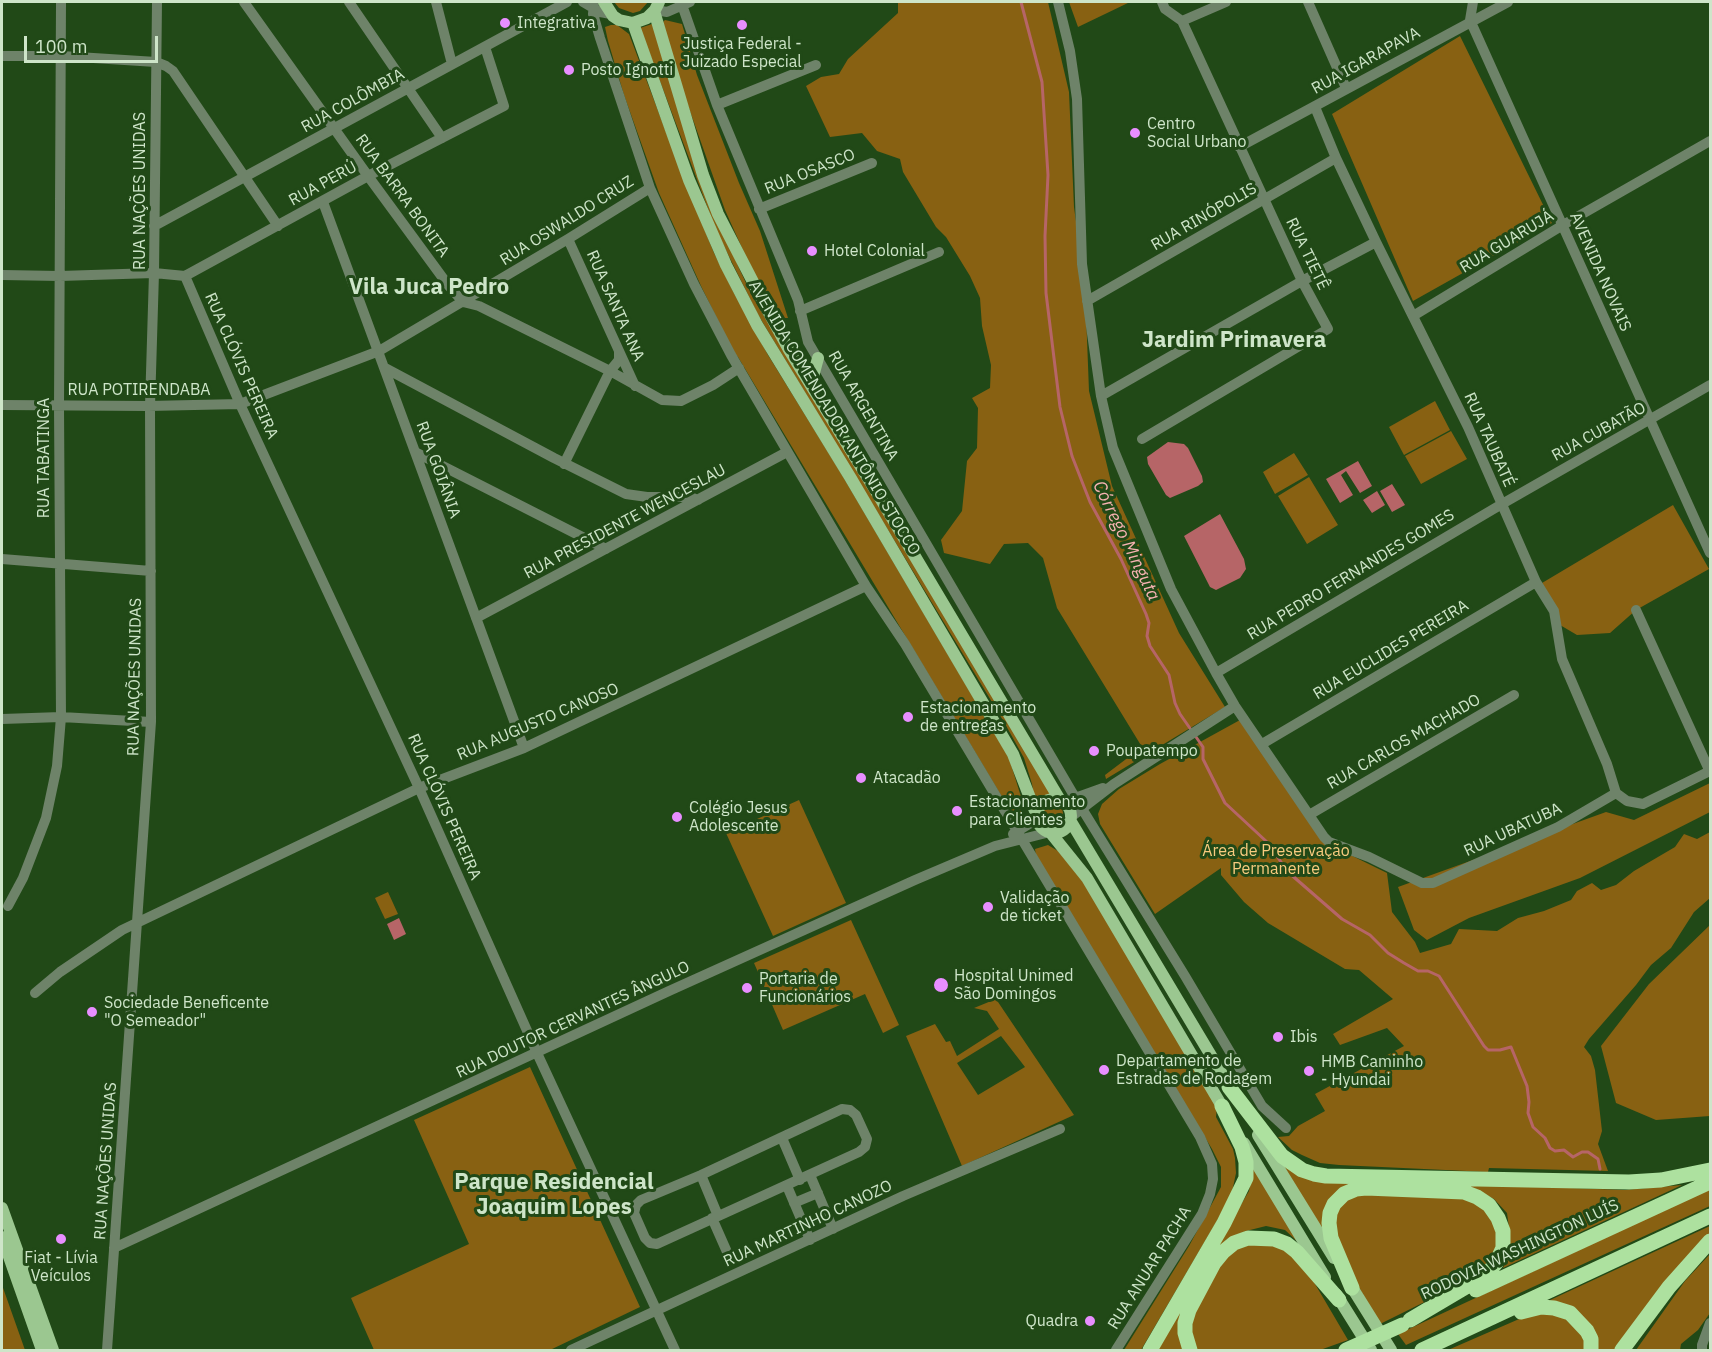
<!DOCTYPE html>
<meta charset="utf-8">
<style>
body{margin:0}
#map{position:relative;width:1712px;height:1352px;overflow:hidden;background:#214917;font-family:"IBM Plex Sans",sans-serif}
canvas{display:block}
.frame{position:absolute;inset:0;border:3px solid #cee5c9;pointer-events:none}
.scale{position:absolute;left:24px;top:36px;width:134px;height:27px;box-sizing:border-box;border:3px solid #cee5c9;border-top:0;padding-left:8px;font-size:18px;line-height:21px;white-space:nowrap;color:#cee5c9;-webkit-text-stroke:4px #214917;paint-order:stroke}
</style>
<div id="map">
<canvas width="1712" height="1352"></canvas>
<div class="frame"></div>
<div class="scale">100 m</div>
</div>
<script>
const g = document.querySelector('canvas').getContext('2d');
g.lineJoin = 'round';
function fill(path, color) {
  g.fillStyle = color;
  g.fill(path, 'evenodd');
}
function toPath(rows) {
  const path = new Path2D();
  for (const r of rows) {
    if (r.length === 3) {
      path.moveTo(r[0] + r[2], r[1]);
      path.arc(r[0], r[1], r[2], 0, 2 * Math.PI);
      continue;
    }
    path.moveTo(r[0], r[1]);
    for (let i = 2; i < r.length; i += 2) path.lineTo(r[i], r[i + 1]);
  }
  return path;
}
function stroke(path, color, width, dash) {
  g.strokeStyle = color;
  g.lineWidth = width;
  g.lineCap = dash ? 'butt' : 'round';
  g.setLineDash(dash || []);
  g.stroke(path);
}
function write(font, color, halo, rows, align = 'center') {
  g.font = font + ' "IBM Plex Sans",sans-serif';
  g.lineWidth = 6;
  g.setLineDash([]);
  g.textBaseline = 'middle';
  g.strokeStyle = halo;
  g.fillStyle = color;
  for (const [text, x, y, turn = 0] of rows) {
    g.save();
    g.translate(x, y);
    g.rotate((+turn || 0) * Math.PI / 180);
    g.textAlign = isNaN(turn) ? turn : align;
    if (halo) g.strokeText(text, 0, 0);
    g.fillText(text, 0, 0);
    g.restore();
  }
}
fill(toPath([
 [614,2,648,2,640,11,633,13,619,8],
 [898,2,1048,2,1069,92,1074,207,1085,287,1089,391,1112,486,1179,633,1225,707,1106,779,1105,775,1142,747,1057,608,1043,558,1028,543,1004,544,990,564,944,553,941,540,962,511,967,461,977,448,978,408,972,398,990,388,991,365,982,326,980,298,970,276,946,237,936,227,903,172,900,159,877,151,862,133,830,137,806,86,821,77,839,74,848,59,898,13],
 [1069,2,1130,2,1078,27],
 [665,20,682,24,697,75,739,183,760,231,788,318,780,318,777,315,751,268,725,210,680,83,663,22],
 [655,23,738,266,752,296,1052,794,1035,802,1032,784,1024,758,1004,722,757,313,716,230,640,28],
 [611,25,617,25,629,34,683,177,714,253,735,295,768,355,839,470,1009,758,1022,800,1021,812,1019,814,1011,812,738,357,735,355,701,286,659,193,624,95,608,41,605,27],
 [1460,36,1552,223,1413,301,1332,114],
 [1435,401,1450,430,1404,455,1389,427],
 [1451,431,1467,459,1421,484,1405,456],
 [1294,453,1308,475,1275,494,1263,472],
 [1309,477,1338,525,1307,544,1278,496],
 [1673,505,1709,569,1636,610,1610,633,1577,635,1560,625,1542,583],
 [1240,720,1324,842,1387,873,1392,912,1415,942,1420,953,1451,944,1459,929,1497,931,1518,918,1544,911,1571,900,1577,891,1592,883,1601,890,1616,885,1634,871,1675,847,1684,834,1697,839,1710,832,1710,898,1694,912,1671,948,1651,965,1636,985,1589,1039,1584,1047,1591,1056,1595,1070,1602,1131,1598,1144,1608,1171,1489,1168,1488,1172,1339,1165,1320,1163,1302,1155,1292,1150,1278,1137,1289,1136,1298,1126,1325,1111,1315,1094,1404,1046,1387,1028,1340,1045,1333,1034,1393,999,1359,970,1345,969,1268,923,1244,902,1221,875,1221,868,1155,914,1100,824,1098,814,1102,804,1119,789,1160,764],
 [1710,783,1710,812,1580,878,1469,918,1427,940,1414,930,1398,887,1606,812,1634,820],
 [799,800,846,903,773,936,726,833],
 [1053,813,10],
 [1048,845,1058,851,1082,880,1217,1106,1216,1117,1233,1149,1235,1158,1236,1173,1231,1197,1141,1350,1124,1350,1189,1246,1221,1187,1221,1167,1212,1149,1036,856,1035,849],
 [388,892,398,914,385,919,375,898],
 [851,920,899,1025,883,1033,865,994,783,1030,754,963],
 [1710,925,1710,1116,1656,1120,1616,1103,1601,1046,1649,984],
 [996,999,1074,1115,962,1166,906,1036,935,1024,946,1042,950,1041,957,1056,999,1029,987,1011,974,1008],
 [1001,1036,1025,1067,978,1095,957,1063],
 [530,1067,640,1307,550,1350,374,1350,351,1298,469,1244,414,1120],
 [1280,1162,1321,1179,1625,1190,1682,1185,1503,1268,1509,1253,1510,1235,1507,1213,1494,1199,1475,1189,1343,1189,1323,1230],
 [1254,1164,1300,1244,1285,1230,1266,1226,1246,1231,1226,1240,1181,1317,1185,1350,1156,1350,1249,1191],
 [1710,1189,1710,1206,1406,1345,1398,1334],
 [1358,1193,1453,1197,1471,1200,1487,1210,1495,1225,1498,1242,1490,1261,1471,1279,1380,1324,1354,1279,1334,1234,1333,1220,1343,1202],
 [1710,1226,1710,1235,1616,1350,1596,1350,1548,1301],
 [1256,1241,1275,1243,1293,1253,1308,1272,1348,1340,1320,1350,1196,1350,1188,1331,1194,1308,1217,1265,1233,1248],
 [1710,1254,1710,1313,1698,1330,1681,1344,1680,1350,1636,1350,1685,1281],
 [2,1285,25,1350,2,1350],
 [1541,1312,1568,1318,1585,1338,1587,1350,1448,1350,1526,1316]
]), '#886112');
fill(toPath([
 [1168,442,1184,444,1188,448,1202,476,1203,482,1198,486,1170,498,1166,495,1159,483,1148,464,1147,457],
 [1358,461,1372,486,1360,493,1346,471,1341,475,1353,495,1340,503,1326,479],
 [1392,484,1405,505,1392,512,1380,491],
 [1377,491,1385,505,1372,513,1363,500],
 [1220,514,1244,559,1246,569,1240,578,1216,590,1210,587,1184,536],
 [399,918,406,934,394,940,387,924]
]), '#b66567');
stroke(toPath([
 [1021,2,1042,82,1048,175,1045,236,1046,293,1060,407,1072,456,1090,502,1121,559,1146,614,1149,623,1147,636,1150,646,1169,675,1175,703,1180,714,1203,747,1203,759,1225,803,1267,842,1288,872,1342,919,1370,935,1388,953,1404,963,1418,971,1428,971,1439,976,1484,1046,1488,1050,1500,1050,1511,1047,1527,1086,1529,1102,1528,1113,1533,1127,1545,1138,1550,1148,1555,1151,1564,1150,1573,1157,1582,1152,1588,1152,1598,1159,1600,1169]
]), '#b66567', 3);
stroke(toPath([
 [244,2,368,176,448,285,463,302,479,306,610,371,662,400,681,401,713,385,739,368],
 [349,2,442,138],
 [436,2,452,64],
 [583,2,600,12,611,14],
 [594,2,593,14,600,38,650,188,694,284,731,355,866,586,905,644,1200,1137,1212,1164,1213,1179,1210,1194,1202,1214,1116,1350],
 [681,2,717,105,798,300,808,342,1076,799,1185,976,1262,1106,1286,1128],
 [1058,2,1070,51,1077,99,1082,264,1101,396,1113,448,1171,589,1216,673,1235,706,1324,837,1329,842,1369,857,1422,883,1433,883,1558,827,1616,793],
 [1308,2,1346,88],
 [1473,2,1470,20,1710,553],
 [655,10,667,12,690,2],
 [1182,21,1226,2],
 [2,56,62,56,156,62,166,66,173,71,278,226],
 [717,105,816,65],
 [1315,107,1336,158,1376,242,1468,427,1536,582,1554,611,1562,659,1607,764,1616,793],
 [1239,147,1508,2],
 [323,202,524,748],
 [759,209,872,163],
 [154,226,567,2],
 [568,239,635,386],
 [2,275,60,276,154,273,185,276,368,176,504,106,485,47],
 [185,276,240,404,419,788,537,1053,675,1350],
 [1087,301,1336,158],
 [800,311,939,252],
 [1413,316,1563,225,1710,141],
 [385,368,554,458,626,494,647,497,690,497,698,500],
 [1101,396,1302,281,1376,242],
 [2,405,148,406,240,404,379,351,568,239,650,188],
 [1142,439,1328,329,1302,281,1182,21,1165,9,1162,2],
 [415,452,606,549],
 [564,464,610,371,619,360,619,352],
 [2,559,151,571],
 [1636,610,1710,772],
 [476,618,787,452],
 [1216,673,1502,504,1710,385],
 [2,719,61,717,151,722],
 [1262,744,1536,582],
 [1616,793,1627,801,1643,804,1710,771],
 [1064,802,1103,788],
 [1309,815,1514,695],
 [1071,817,1114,784,1235,706],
 [1013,834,1037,819],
 [8,906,23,878,46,818,57,766,61,717,59,406,61,2],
 [35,993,60,972,122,930,419,788,524,748,866,586],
 [842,1109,850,1110,856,1115,867,1139,865,1147,859,1152,657,1244,650,1243,645,1238,634,1213,636,1205,641,1200,701,1175,842,1109],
 [782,1138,800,1180],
 [701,1175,718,1216],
 [810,1175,833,1229],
 [787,1186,810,1240],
 [794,1203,818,1193],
 [712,1218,731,1261],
 [114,1248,669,991,915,880,995,846,1050,832],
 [107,1350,151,722,150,406,154,273,157,2],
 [571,1350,903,1196,1060,1129],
 [1702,1350,1702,1345,1710,1323]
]), '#6e8369', 10);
stroke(toPath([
 [604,2,613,16,619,20,633,23,647,18,655,10,659,2],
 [654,11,703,175,718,214,768,311,788,348,879,496,1060,800],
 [633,23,689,180,726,265,757,325,850,477,1013,754,1037,816],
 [811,384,818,358],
 [1054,816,17],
 [1070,820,1234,1094],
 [1050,832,1087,878,1226,1113],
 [1258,1135,1334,1258],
 [1244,1143,1325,1277],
 [2,1208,53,1350],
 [2,1237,42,1350],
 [1348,1281,1391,1350],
 [1336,1294,1371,1350]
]), '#9bc790', 12);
stroke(toPath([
 [1229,1087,1282,1156,1302,1170,1314,1174,1326,1176,1629,1182,1661,1180,1710,1170],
 [1352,1288,1331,1238,1329,1223,1330,1213,1334,1204,1344,1194,1356,1189,1366,1188,1464,1192,1477,1197,1489,1205,1498,1218,1503,1231,1503,1248,1496,1263,1486,1275,1410,1320],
 [1476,1290,1710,1182],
 [1521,1312,1541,1307,1554,1308,1570,1313,1587,1331,1591,1339,1591,1350],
 [1150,1350,1224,1223,1246,1178,1246,1162,1242,1147,1222,1106],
 [1190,1350,1185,1333,1185,1323,1189,1310,1214,1263,1223,1252,1234,1243,1248,1238,1274,1239,1287,1244,1297,1252,1339,1300],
 [1422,1350,1710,1216],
 [1622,1350,1669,1287,1710,1241]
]), '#ade19f', 15);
stroke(toPath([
 [1346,1350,1402,1325]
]), '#ade19f', 15);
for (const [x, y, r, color] of [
 [505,23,6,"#e88eff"],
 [742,25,6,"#e88eff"],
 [569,70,6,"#e88eff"],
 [1135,133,6,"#e88eff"],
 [812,251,6,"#e88eff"],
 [908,717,6,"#e88eff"],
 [1094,751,6,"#e88eff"],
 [861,778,6,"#e88eff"],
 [957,811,6,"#e88eff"],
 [677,817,6,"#e88eff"],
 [988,907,6,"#e88eff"],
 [941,985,8,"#e88eff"],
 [747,988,6,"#e88eff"],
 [92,1012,6,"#e88eff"],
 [1278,1037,6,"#e88eff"],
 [1104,1070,6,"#e88eff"],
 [1309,1071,6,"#e88eff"],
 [61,1239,6,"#e88eff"],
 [1090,1321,6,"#e88eff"]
]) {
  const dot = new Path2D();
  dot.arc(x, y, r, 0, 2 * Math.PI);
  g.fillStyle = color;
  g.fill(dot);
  stroke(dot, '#214917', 2);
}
write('16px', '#cee5c9', '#214917', [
 ["Integrativa",517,23],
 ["Justiça Federal -",742,44,"center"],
 ["Juizado Especial",742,62,"center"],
 ["Posto Ignotti",581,70],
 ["Centro",1147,124],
 ["Social Urbano",1147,142],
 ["Hotel Colonial",824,251],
 ["Estacionamento",920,708],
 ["de entregas",920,726],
 ["Poupatempo",1106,751],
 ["Atacadão",873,778],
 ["Estacionamento",969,802],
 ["para Clientes",969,820],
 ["Colégio Jesus",689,808],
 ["Adolescente",689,826],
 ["Validação",1000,898],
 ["de ticket",1000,916],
 ["Hospital Unimed",954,976],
 ["São Domingos",954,994],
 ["Portaria de",759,979],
 ["Funcionários",759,997],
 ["Sociedade Beneficente",104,1003],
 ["\"O Semeador\"",104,1021],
 ["Ibis",1290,1037],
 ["Departamento de",1116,1061],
 ["Estradas de Rodagem",1116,1079],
 ["HMB Caminho",1321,1062],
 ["- Hyundai",1321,1080],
 ["Fiat - Lívia",61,1258,"center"],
 ["Veículos",61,1276,"center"],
 ["Quadra",1078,1321,"right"]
], 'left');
write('16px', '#cee5c9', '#214917', [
 ["RUA IGARAPAVA",1366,61,-29],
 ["RUA COLÔMBIA",353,101,-29],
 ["RUA OSASCO",810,172,-22],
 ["RUA PERÚ",323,184,-29],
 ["RUA NAÇÕES UNIDAS",140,191,-90],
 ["RUA BARRA BONITA",402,196,54],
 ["RUA RINÓPOLIS",1204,217,-30],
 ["RUA OSWALDO CRUZ",567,221,-32],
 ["RUA GUARUJÁ",1507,242,-31],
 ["RUA TIETÊ",1307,254,64],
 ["AVENIDA NOVAIS",1600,272,66],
 ["RUA SANTA ANA",615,306,66],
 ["RUA CLÓVIS PEREIRA",241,366,66],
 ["RUA POTIRENDABA",139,390],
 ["RUA ARGENTINA",863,406,60],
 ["AVENIDA COMENDADOR ANTÔNIO STOCCO",834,418,59],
 ["RUA CUBATÃO",1599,432,-29],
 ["RUA TAUBATÉ",1489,440,66],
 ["RUA TABATINGA",44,458,-90],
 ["RUA GOIÂNIA",438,470,70],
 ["RUA PRESIDENTE WENCESLAU",625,522,-28],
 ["RUA PEDRO FERNANDES GOMES",1351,575,-31],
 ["RUA EUCLIDES PEREIRA",1391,650,-31],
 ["RUA NAÇÕES UNIDAS",135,677,-89],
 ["RUA AUGUSTO CANOSO",538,722,-23],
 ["RUA CARLOS MACHADO",1404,742,-30],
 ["RUA CLÓVIS PEREIRA",444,807,66],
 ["RUA UBATUBA",1513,830,-25],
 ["RUA DOUTOR CERVANTES ÂNGULO",573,1020,-25],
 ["RUA NAÇÕES UNIDAS",106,1161,-86],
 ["RUA MARTINHO CANOZO",808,1224,-25],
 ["RODOVIA WASHINGTON LUÍS",1520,1250,-25],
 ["RUA ANUAR PACHA",1150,1268,-58]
]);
write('16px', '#f9cb7f', '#214917', [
 ["Área de Preservação",1276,851],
 ["Permanente",1276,869]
]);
write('italic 18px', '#f7b2b2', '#214917', [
 ["Córrego Minguta",1126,541,64]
]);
write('bold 22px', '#cee5c9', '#214917', [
 ["Vila Juca Pedro",429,288],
 ["Jardim Primavera",1234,341],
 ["Parque Residencial",554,1183],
 ["Joaquim Lopes",554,1208]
]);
</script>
